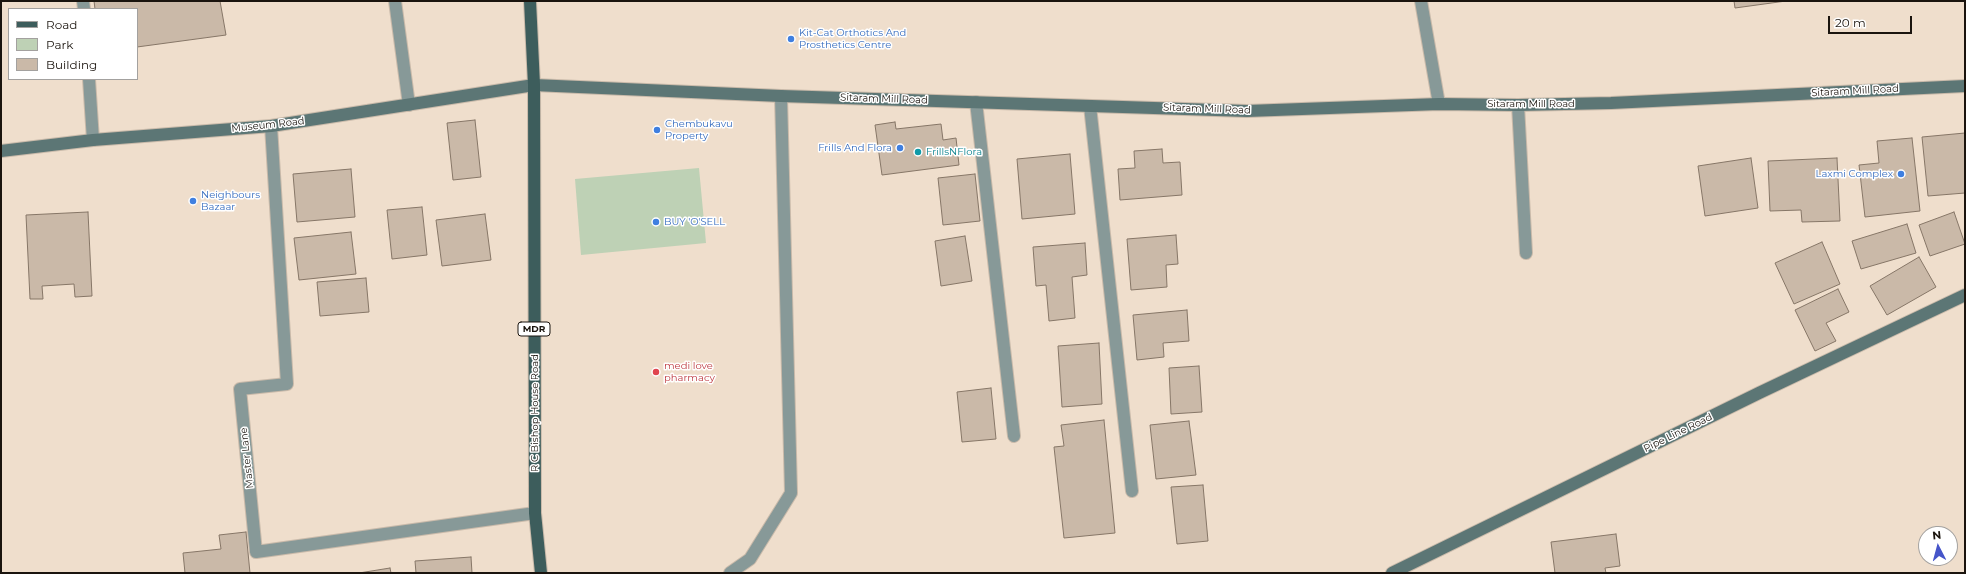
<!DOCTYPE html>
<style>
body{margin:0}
#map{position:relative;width:1966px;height:574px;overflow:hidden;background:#efdecc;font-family:Montserrat,sans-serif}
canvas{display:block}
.frame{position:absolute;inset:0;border:2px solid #1a140e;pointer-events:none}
.legend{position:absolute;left:8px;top:8px;width:130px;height:72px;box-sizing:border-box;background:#fff;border:1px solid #a3a19f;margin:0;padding:5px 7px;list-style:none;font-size:12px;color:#1a140e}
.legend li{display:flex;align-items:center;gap:8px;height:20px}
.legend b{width:20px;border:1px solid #a3a19f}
.north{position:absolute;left:1918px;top:526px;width:40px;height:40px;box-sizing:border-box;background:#fff;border:1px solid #a3a19f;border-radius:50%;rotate:354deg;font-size:11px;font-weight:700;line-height:16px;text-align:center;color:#1a140e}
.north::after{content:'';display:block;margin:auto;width:14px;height:18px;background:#4655c9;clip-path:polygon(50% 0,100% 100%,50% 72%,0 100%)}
.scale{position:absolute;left:1828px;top:16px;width:84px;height:18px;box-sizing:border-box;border:2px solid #1a140e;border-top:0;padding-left:5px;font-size:12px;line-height:14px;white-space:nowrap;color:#1a140e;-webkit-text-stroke:3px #fff;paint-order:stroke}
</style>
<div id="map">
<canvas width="1966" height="574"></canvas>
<div class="frame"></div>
<ul class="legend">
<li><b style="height:5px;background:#3d5d5c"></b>Road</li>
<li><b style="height:11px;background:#bed1b5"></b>Park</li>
<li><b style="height:11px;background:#cab9a8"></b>Building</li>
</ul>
<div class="north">N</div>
<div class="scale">20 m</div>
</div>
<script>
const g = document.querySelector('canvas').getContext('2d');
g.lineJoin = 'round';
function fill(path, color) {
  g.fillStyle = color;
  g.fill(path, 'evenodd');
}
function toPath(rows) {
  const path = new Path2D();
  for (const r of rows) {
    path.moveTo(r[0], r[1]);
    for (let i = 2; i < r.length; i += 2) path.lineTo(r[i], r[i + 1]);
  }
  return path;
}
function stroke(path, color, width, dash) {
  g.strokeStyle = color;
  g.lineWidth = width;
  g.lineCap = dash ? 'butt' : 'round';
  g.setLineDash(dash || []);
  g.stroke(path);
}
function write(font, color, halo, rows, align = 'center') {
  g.font = font + ' Montserrat,sans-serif';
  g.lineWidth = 3;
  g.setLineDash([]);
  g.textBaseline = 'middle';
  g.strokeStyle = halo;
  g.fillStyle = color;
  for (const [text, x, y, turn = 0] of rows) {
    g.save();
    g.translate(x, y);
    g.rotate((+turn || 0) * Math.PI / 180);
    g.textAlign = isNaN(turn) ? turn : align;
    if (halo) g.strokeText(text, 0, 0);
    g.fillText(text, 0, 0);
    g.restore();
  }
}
fill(toPath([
 [699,168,706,243,581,255,575,179]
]), '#bed1b5');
const building = toPath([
 [94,1,220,1,226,35,137,47,137,9,95,9,94,1],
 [1734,1,1786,1,1735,8,1734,1],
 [475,120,481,177,453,180,447,123,475,120],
 [895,122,896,129,941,124,943,140,956,138,959,165,882,175,875,125,895,122],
 [1965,133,1965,193,1928,196,1922,137,1965,133],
 [1912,138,1920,211,1865,217,1859,165,1879,163,1877,141,1912,138],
 [1162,149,1163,163,1180,162,1182,195,1120,200,1118,169,1135,168,1134,151,1162,149],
 [1070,154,1075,214,1022,219,1017,159,1070,154],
 [1751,158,1758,208,1705,216,1698,166,1751,158],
 [1837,158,1840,221,1802,222,1801,210,1770,211,1768,161,1837,158],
 [351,169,355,217,297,222,293,174,351,169],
 [975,174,980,221,943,225,938,178,975,174],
 [422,207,427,255,392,259,387,210,422,207],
 [88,212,92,296,75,297,74,284,42,286,43,299,30,299,26,215,88,212],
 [1954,212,1965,244,1930,256,1919,225,1954,212],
 [485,214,491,260,442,266,436,220,485,214],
 [1907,224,1916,253,1861,269,1852,241,1907,224],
 [351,232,356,274,299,280,294,238,351,232],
 [1176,235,1178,264,1166,265,1167,287,1131,290,1127,239,1176,235],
 [965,236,972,281,941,286,935,241,965,236],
 [1822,242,1840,284,1794,304,1775,263,1822,242],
 [1085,243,1087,275,1072,277,1075,318,1049,321,1046,285,1036,286,1033,247,1085,243],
 [1919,257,1936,287,1887,315,1870,286,1919,257],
 [366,278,369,312,320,316,317,282,366,278],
 [1838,289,1849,312,1826,323,1836,341,1815,351,1795,310,1838,289],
 [1187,310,1189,341,1163,343,1164,357,1137,360,1133,315,1187,310],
 [1099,343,1102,404,1062,407,1058,346,1099,343],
 [1199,366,1202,412,1171,414,1169,368,1199,366],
 [991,388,996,439,962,442,957,392,991,388],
 [1104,420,1115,533,1064,538,1054,447,1064,446,1061,425,1104,420],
 [1189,421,1196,475,1156,479,1150,425,1189,421],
 [1203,485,1208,541,1177,544,1171,487,1203,485],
 [246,532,250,573,185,573,183,553,221,549,219,535,246,532],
 [1616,534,1620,566,1605,568,1606,573,1555,573,1551,542,1616,534],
 [471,557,472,573,416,573,415,561,471,557],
 [390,568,391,573,359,573,390,568]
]);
fill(building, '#cab9a8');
stroke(building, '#867667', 1);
const lane = toPath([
 [395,1,409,105],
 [1518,105,1526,253],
 [1090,106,1132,491]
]);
const street = toPath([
 [83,1,84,9],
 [1421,1,1439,104],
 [89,79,93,140],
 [976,102,1014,436],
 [271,126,287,384,240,389,256,552,535,513],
 [730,573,750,559,791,493,781,96]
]);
const secondary = toPath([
 [1,151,93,140,271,126,534,85,781,96,1247,111,1439,104,1518,105,1611,103,1965,86],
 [1392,573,1759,393,1965,295]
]);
const primary = toPath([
 [530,1,534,85,535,513,541,573]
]);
stroke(lane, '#c9baaa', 14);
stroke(street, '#c9baaa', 14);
stroke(secondary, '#c9baaa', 14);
stroke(primary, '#c9baaa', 14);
stroke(lane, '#879998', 12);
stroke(street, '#879998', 12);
stroke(secondary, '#5c7675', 12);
stroke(primary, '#3d5d5c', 12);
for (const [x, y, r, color] of [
 [791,39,4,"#3f7fe0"],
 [657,130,4,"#3f7fe0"],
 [900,148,4,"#3f7fe0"],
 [918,152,4,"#0f9aa8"],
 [1901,174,4,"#3f7fe0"],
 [193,201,4,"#3f7fe0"],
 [656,222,4,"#3f7fe0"],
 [656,372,4,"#e0444e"]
]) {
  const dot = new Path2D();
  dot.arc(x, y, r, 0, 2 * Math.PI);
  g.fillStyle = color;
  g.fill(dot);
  stroke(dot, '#fff', 1.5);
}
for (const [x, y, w] of [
 [534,329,32]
]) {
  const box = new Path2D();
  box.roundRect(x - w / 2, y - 7, w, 14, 3);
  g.fillStyle = '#fff';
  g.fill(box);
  stroke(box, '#1a140e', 1);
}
write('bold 9px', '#1a140e', null, [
 ["MDR",534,329]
]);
write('10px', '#366cbe', '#fff', [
 ["Kit-Cat Orthotics And",799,33],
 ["Prosthetics Centre",799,45],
 ["Chembukavu",665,124],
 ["Property",665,136],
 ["Frills And Flora",892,148,"right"],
 ["Laxmi Complex",1893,174,"right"],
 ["Neighbours",201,195],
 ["Bazaar",201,207],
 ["BUY 'O'SELL",664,222]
], 'left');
write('10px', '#1a140e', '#fff', [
 ["Sitaram Mill Road",1855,91,-3],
 ["Sitaram Mill Road",884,99,2],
 ["Sitaram Mill Road",1531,104],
 ["Sitaram Mill Road",1207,109,2],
 ["Museum Road",268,125,-6],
 ["R C Bishop House Road",535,413,-90],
 ["Pipe Line Road",1678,433,-26],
 ["Master Lane",247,458,-96]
]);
write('10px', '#0d838f', '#fff', [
 ["FrillsNFlora",926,152]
], 'left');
write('10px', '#be3a42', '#fff', [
 ["medi love",664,366],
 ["pharmacy",664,378]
], 'left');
</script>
